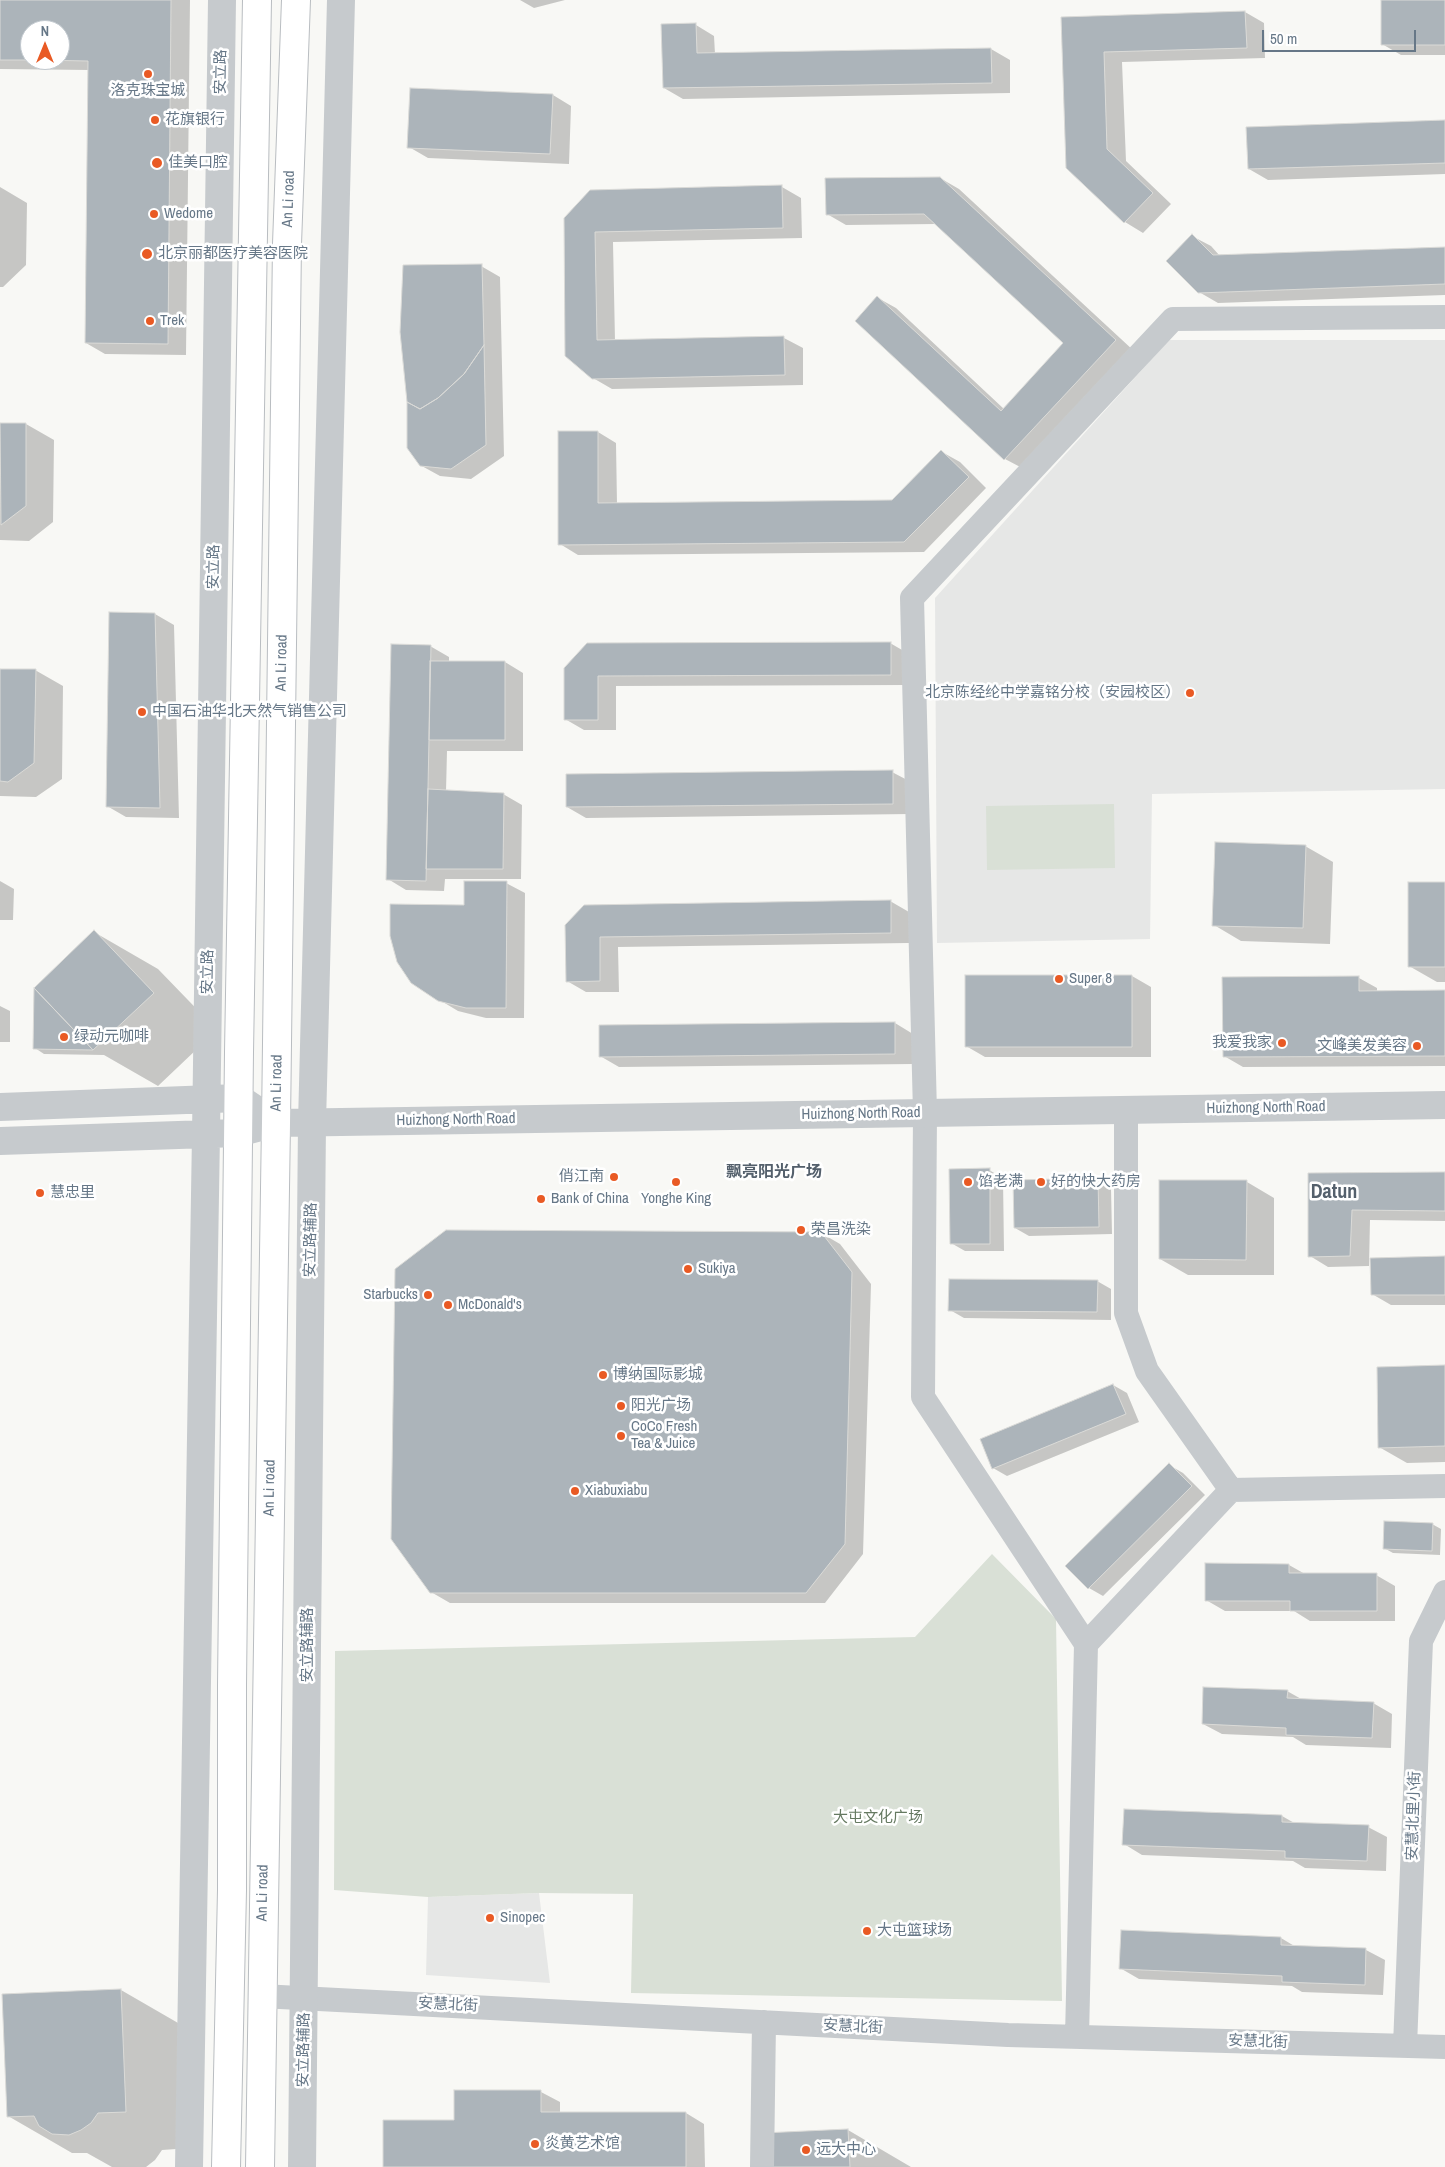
<!DOCTYPE html>
<meta charset="utf-8">
<style>
body{margin:0}
#map{position:relative;width:1445px;height:2167px;overflow:hidden;background:#f8f8f5;font-family:"Archivo Narrow",sans-serif}
canvas{display:block}
.north{position:absolute;left:20px;top:20px;width:50px;height:50px;box-sizing:border-box;background:#fff;border:1px solid #c2c9cf;border-radius:50%;rotate:0deg;font-size:14px;font-weight:700;line-height:20px;text-align:center;color:#667787}
.north::after{content:'';display:block;margin:auto;width:18px;height:22px;background:#e95a24;clip-path:polygon(50% 0,100% 100%,50% 72%,0 100%)}
.scale{position:absolute;left:1262px;top:30px;width:154px;height:22px;box-sizing:border-box;border:2px solid #667787;border-top:0;padding-left:6px;font-size:15px;line-height:18px;white-space:nowrap;color:#667787;-webkit-text-stroke:4px #fff;paint-order:stroke}
</style>
<div id="map">
<canvas width="1445" height="2167"></canvas>
<div class="north">N</div>
<div class="scale">50 m</div>
</div>
<script>
const g = document.querySelector('canvas').getContext('2d');
g.lineJoin = 'round';
function fill(path, color) {
  g.fillStyle = color;
  g.fill(path, 'evenodd');
}
function toPath(rows) {
  const path = new Path2D();
  for (const r of rows) {
    path.moveTo(r[0], r[1]);
    for (let i = 2; i < r.length; i += 2) path.lineTo(r[i], r[i + 1]);
  }
  return path;
}
function stroke(path, color, width, dash) {
  g.strokeStyle = color;
  g.lineWidth = width;
  g.lineCap = dash ? 'butt' : 'round';
  g.setLineDash(dash || []);
  g.stroke(path);
}
function write(font, color, halo, rows, align = 'center') {
  g.font = font + ' "Archivo Narrow","Noto Sans SC",sans-serif';
  g.lineWidth = 5;
  g.setLineDash([]);
  g.textBaseline = 'middle';
  g.strokeStyle = halo;
  g.fillStyle = color;
  for (const [text, x, y, turn = 0] of rows) {
    g.save();
    g.translate(x, y);
    g.rotate((+turn || 0) * Math.PI / 180);
    g.textAlign = isNaN(turn) ? turn : align;
    if (halo) g.strokeText(text, 0, 0);
    g.fillText(text, 0, 0);
    g.restore();
  }
}
fill(toPath([
 [1169,340,1445,340,1445,789,1152,794,1150,939,937,943,935,598],
 [539,1893,550,1983,426,1975,428,1897]
]), '#e6e7e6');
fill(toPath([
 [1114,804,1115,868,987,870,986,806],
 [992,1554,1056,1619,1062,2001,631,1993,633,1894,539,1893,428,1897,334,1890,335,1651,915,1637]
]), '#d9e0d6');
fill(toPath([
 [0,0,190,0,186,355,105,354,86,343,89,70,0,69],
 [30,30,60,30,60,60,30,60],
 [520,0,565,0,534,8],
 [1382,0,1445,0,1445,55,1401,55,1382,44],
 [1245,12,1264,23,1265,58,1122,62,1126,161,1171,204,1143,233,1125,222,1062,18],
 [696,25,714,36,715,54,991,49,1010,60,1010,93,683,99,664,88],
 [553,95,571,106,569,164,428,158,409,147],
 [1445,121,1445,174,1268,180,1249,169],
 [940,178,959,189,1134,351,1024,469,1005,459,878,298,896,308,1004,409,1065,343,937,224,846,225,827,214],
 [0,187,27,203,26,265,3,287,0,287],
 [782,187,801,198,802,238,613,242,615,341,784,338,803,348,803,385,612,389,593,378,565,219],
 [1192,236,1211,246,1220,256,1445,248,1445,295,1218,303,1199,292],
 [481,266,500,277,504,456,471,479,440,476,420,465],
 [0,424,26,424,54,440,53,522,29,541,0,540],
 [598,432,616,443,617,504,892,502,942,452,960,462,986,488,924,552,578,555,560,544],
 [155,614,174,625,179,818,126,817,107,806],
 [890,643,909,654,909,685,616,686,616,730,584,730,565,719,565,668],
 [430,646,449,657,449,662,505,662,523,673,523,751,447,751,446,792,503,794,522,805,521,879,445,879,444,891,406,890,388,879],
 [0,670,35,670,63,686,62,779,36,797,0,796],
 [892,772,911,782,911,814,586,818,567,807],
 [1305,846,1333,862,1330,944,1241,941,1214,925],
 [0,881,14,889,13,920,0,920],
 [506,883,525,893,524,1018,486,1018,458,1011,438,999,465,906],
 [1445,884,1445,982,1437,982,1409,966],
 [890,901,909,912,909,943,618,947,619,992,586,992,567,981,566,925],
 [94,932,158,969,217,1030,158,1086,104,1055,44,1054,35,1048],
 [1132,976,1151,987,1151,1057,985,1057,966,1046],
 [1359,978,1377,988,1377,992,1445,992,1445,1066,1243,1067,1224,1056],
 [0,1006,10,1011,10,1042,0,1042],
 [895,1023,913,1034,914,1064,619,1067,600,1056],
 [989,1170,1003,1178,1004,1251,965,1251,951,1243],
 [1445,1173,1445,1221,1370,1220,1369,1266,1328,1267,1310,1256,1309,1174],
 [1097,1180,1111,1188,1112,1234,1029,1236,1015,1228],
 [1247,1182,1274,1198,1274,1275,1188,1275,1160,1259],
 [821,1233,840,1244,871,1284,863,1554,825,1603,450,1603,431,1592],
 [1445,1258,1445,1305,1391,1305,1372,1294],
 [1097,1281,1111,1289,1111,1320,964,1318,950,1310],
 [1445,1367,1445,1462,1407,1463,1379,1447],
 [1113,1385,1127,1393,1139,1422,1007,1476,993,1468],
 [1169,1465,1183,1473,1205,1495,1103,1596,1089,1588],
 [1432,1524,1441,1529,1440,1555,1393,1553,1384,1548],
 [1289,1565,1305,1574,1376,1575,1395,1586,1395,1621,1310,1621,1294,1611,1225,1611,1206,1600],
 [1287,1691,1303,1700,1373,1703,1392,1714,1391,1748,1306,1745,1293,1737,1222,1734,1203,1724],
 [1282,1816,1296,1824,1368,1827,1387,1837,1386,1871,1305,1868,1293,1861,1142,1855,1124,1844],
 [1281,1938,1296,1947,1366,1950,1385,1960,1383,1995,1302,1992,1292,1986,1139,1979,1120,1968],
 [121,1990,185,2027,190,2148,162,2150,155,2160,146,2167,112,2167,87,2153,72,2153,8,2116],
 [541,2092,560,2102,560,2113,686,2113,704,2124,705,2167,384,2167,455,2122],
 [848,2130,911,2167,766,2167]
]), '#0003');
const building = toPath([
 [0,0,171,0,168,344,85,343,88,61,38,60,60,60,60,30,30,30,30,60,0,60,0,0],
 [1381,0,1445,0,1445,45,1381,45,1381,0],
 [1245,11,1247,48,1104,52,1107,149,1153,193,1124,223,1066,168,1061,17,1245,11],
 [696,23,697,53,991,48,992,83,663,88,661,24,696,23],
 [410,88,553,94,550,154,407,148,410,88],
 [1445,120,1445,163,1248,169,1246,127,1445,120],
 [940,177,1116,340,1004,460,855,321,877,296,1001,411,1063,343,924,214,826,215,825,178,940,177],
 [782,185,783,228,595,232,597,340,784,336,785,375,592,379,565,356,564,218,590,190,782,185],
 [1192,234,1213,255,1445,247,1445,284,1198,293,1166,261,1192,234],
 [482,264,484,345,464,374,438,398,420,409,407,402,400,332,403,265,482,264],
 [484,345,486,445,451,469,420,466,407,448,407,402,420,409,438,398,464,374,484,345],
 [0,423,26,423,26,506,1,525,0,423],
 [558,431,598,431,598,503,892,500,941,450,969,477,904,542,558,545,558,431],
 [109,612,155,613,160,808,106,807,109,612],
 [891,642,891,675,598,676,598,720,564,720,564,668,587,643,891,642],
 [391,644,431,645,426,881,386,880,391,644],
 [430,661,505,661,505,740,429,740,430,661],
 [0,669,36,669,34,763,8,782,0,781,0,669],
 [893,770,893,804,566,807,566,774,893,770],
 [428,789,504,793,503,869,426,869,428,789],
 [1215,842,1306,845,1303,928,1212,926,1215,842],
 [464,881,507,881,506,1008,466,1008,438,1001,411,983,397,962,390,936,390,904,464,905,464,881],
 [1408,882,1445,882,1445,967,1408,967,1408,882],
 [891,900,891,933,600,937,600,981,566,982,565,925,584,905,891,900],
 [94,930,154,993,93,1050,34,988,94,930],
 [965,975,1132,975,1132,1047,965,1047,965,975],
 [1359,976,1359,991,1445,990,1445,1056,1223,1057,1222,977,1359,976],
 [34,988,93,1050,33,1049,34,988],
 [895,1022,895,1054,599,1057,599,1025,895,1022],
 [990,1168,990,1244,950,1244,949,1169,990,1168],
 [1445,1172,1445,1211,1352,1210,1350,1256,1308,1257,1308,1173,1445,1172],
 [1098,1178,1099,1227,1014,1228,1013,1180,1098,1178],
 [1159,1180,1247,1180,1246,1260,1159,1259,1159,1180],
 [446,1230,821,1232,852,1272,845,1544,806,1593,430,1593,391,1539,395,1269,446,1230],
 [1445,1256,1445,1295,1371,1295,1370,1258,1445,1256],
 [949,1279,1098,1280,1097,1312,948,1311,949,1279],
 [1445,1365,1445,1446,1378,1448,1377,1367,1445,1365],
 [1113,1384,1126,1414,992,1469,980,1439,1113,1384],
 [1169,1463,1192,1486,1088,1589,1065,1566,1169,1463],
 [1384,1521,1433,1523,1432,1551,1383,1549,1384,1521],
 [1205,1563,1289,1564,1289,1573,1377,1573,1377,1611,1290,1611,1290,1601,1205,1601,1205,1563],
 [1203,1687,1288,1690,1287,1698,1374,1702,1372,1738,1286,1735,1286,1728,1202,1724,1203,1687],
 [1124,1809,1282,1815,1282,1822,1369,1825,1367,1861,1285,1858,1285,1851,1122,1845,1124,1809],
 [1121,1930,1281,1937,1281,1945,1366,1948,1365,1985,1282,1982,1282,1976,1119,1969,1121,1930],
 [121,1989,126,2112,98,2113,91,2123,81,2130,69,2135,52,2134,39,2126,34,2116,7,2117,2,1994,121,1989],
 [454,2090,541,2090,541,2112,686,2112,686,2167,383,2167,383,2120,454,2120,454,2090],
 [848,2129,850,2167,764,2167,763,2133,848,2129]
]);
fill(building, '#acb4ba');
stroke(building, '#dadad7', 1);
const primary = toPath([
 [226,2167,232,1890,232,1685,239,1052,257,0],
 [260,2167,276,1123,287,244,296,0]
]);
stroke(primary, '#b9bdc1', 30);
stroke(toPath([
 [1126,1110,1126,1313,1147,1371,1231,1490,1445,1486],
 [1086,1644,1231,1490],
 [261,1996,1008,2035,1445,2047],
 [1077,2037,1086,1644,923,1397,925,1113,912,598,1173,319,1445,317],
 [1405,2046,1421,1641,1445,1592],
 [762,2167,764,2022]
]), '#c6cacd', 24);
stroke(toPath([
 [0,1107,239,1098,276,1123],
 [0,1141,238,1133,276,1123,1445,1105],
 [189,2167,206,1134,222,0],
 [302,2167,312,1123,341,0]
]), '#c6cacd', 28);
stroke(primary, '#fff', 28);
for (const [x, y, r, color] of [
 [148,74,5,"#e95a24"],
 [155,120,5,"#e95a24"],
 [157,163,6,"#e95a24"],
 [154,214,5,"#e95a24"],
 [147,254,6,"#e95a24"],
 [150,321,5,"#e95a24"],
 [1190,693,5,"#e95a24"],
 [142,712,5,"#e95a24"],
 [1059,979,5,"#e95a24"],
 [64,1037,5,"#e95a24"],
 [1282,1043,5,"#e95a24"],
 [1417,1046,5,"#e95a24"],
 [614,1177,5,"#e95a24"],
 [676,1182,5,"#e95a24"],
 [968,1182,5,"#e95a24"],
 [1041,1182,5,"#e95a24"],
 [40,1193,5,"#e95a24"],
 [541,1199,5,"#e95a24"],
 [801,1230,5,"#e95a24"],
 [688,1269,5,"#e95a24"],
 [428,1295,5,"#e95a24"],
 [448,1305,5,"#e95a24"],
 [603,1375,5,"#e95a24"],
 [621,1406,5,"#e95a24"],
 [621,1436,5,"#e95a24"],
 [575,1491,5,"#e95a24"],
 [490,1918,5,"#e95a24"],
 [867,1931,5,"#e95a24"],
 [535,2144,5,"#e95a24"],
 [806,2150,5,"#e95a24"]
]) {
  const dot = new Path2D();
  dot.arc(x, y, r, 0, 2 * Math.PI);
  g.fillStyle = color;
  g.fill(dot);
  stroke(dot, '#fff', 2);
}
write('15px', '#667787', '#fff', [
 ["安立路",221,72,-89],
 ["An Li road",289,199,-88],
 ["安立路",214,567,-89],
 ["An Li road",282,663,-89],
 ["安立路",208,972,-89],
 ["An Li road",277,1083,-89],
 ["Huizhong North Road",1266,1108,-1],
 ["Huizhong North Road",861,1114,-1],
 ["Huizhong North Road",456,1120,-1],
 ["安立路辅路",311,1240,-89],
 ["An Li road",270,1488,-89],
 ["安立路辅路",308,1645,-90],
 ["安慧北里小街",1414,1816,-88],
 ["An Li road",263,1893,-89],
 ["安慧北街",448,2005,3],
 ["安慧北街",853,2027,3],
 ["安慧北街",1258,2042,2],
 ["安立路辅路",304,2050,-89]
]);
write('15px', '#667787', '#fff', [
 ["洛克珠宝城",148,91,"center"],
 ["花旗银行",165,120],
 ["佳美口腔",168,163],
 ["Wedome",164,214],
 ["北京丽都医疗美容医院",158,254],
 ["Trek",160,321],
 ["北京陈经纶中学嘉铭分校（安园校区）",1180,693,"right"],
 ["中国石油华北天然气销售公司",152,712],
 ["Super 8",1069,979],
 ["绿动元咖啡",74,1037],
 ["我爱我家",1272,1043,"right"],
 ["文峰美发美容",1407,1046,"right"],
 ["俏江南",604,1177,"right"],
 ["馅老满",978,1182],
 ["好的快大药房",1051,1182],
 ["慧忠里",50,1193],
 ["Bank of China",551,1199],
 ["Yonghe King",676,1199,"center"],
 ["荣昌洗染",811,1230],
 ["Sukiya",698,1269],
 ["Starbucks",418,1295,"right"],
 ["McDonald's",458,1305],
 ["博纳国际影城",613,1375],
 ["阳光广场",631,1406],
 ["CoCo Fresh",631,1427],
 ["Tea & Juice",631,1444],
 ["Xiabuxiabu",585,1491],
 ["Sinopec",500,1918],
 ["大屯篮球场",877,1931],
 ["炎黄艺术馆",545,2144],
 ["远大中心",816,2150]
], 'left');
write('15px', '#657961', '#fff', [
 ["大屯文化广场",878,1818]
]);
write('bold 16px', '#54606c', '#fff', [
 ["飘亮阳光广场",774,1173]
]);
write('bold 20px', '#54606c', '#fff', [
 ["Datun",1334,1193]
]);
</script>
